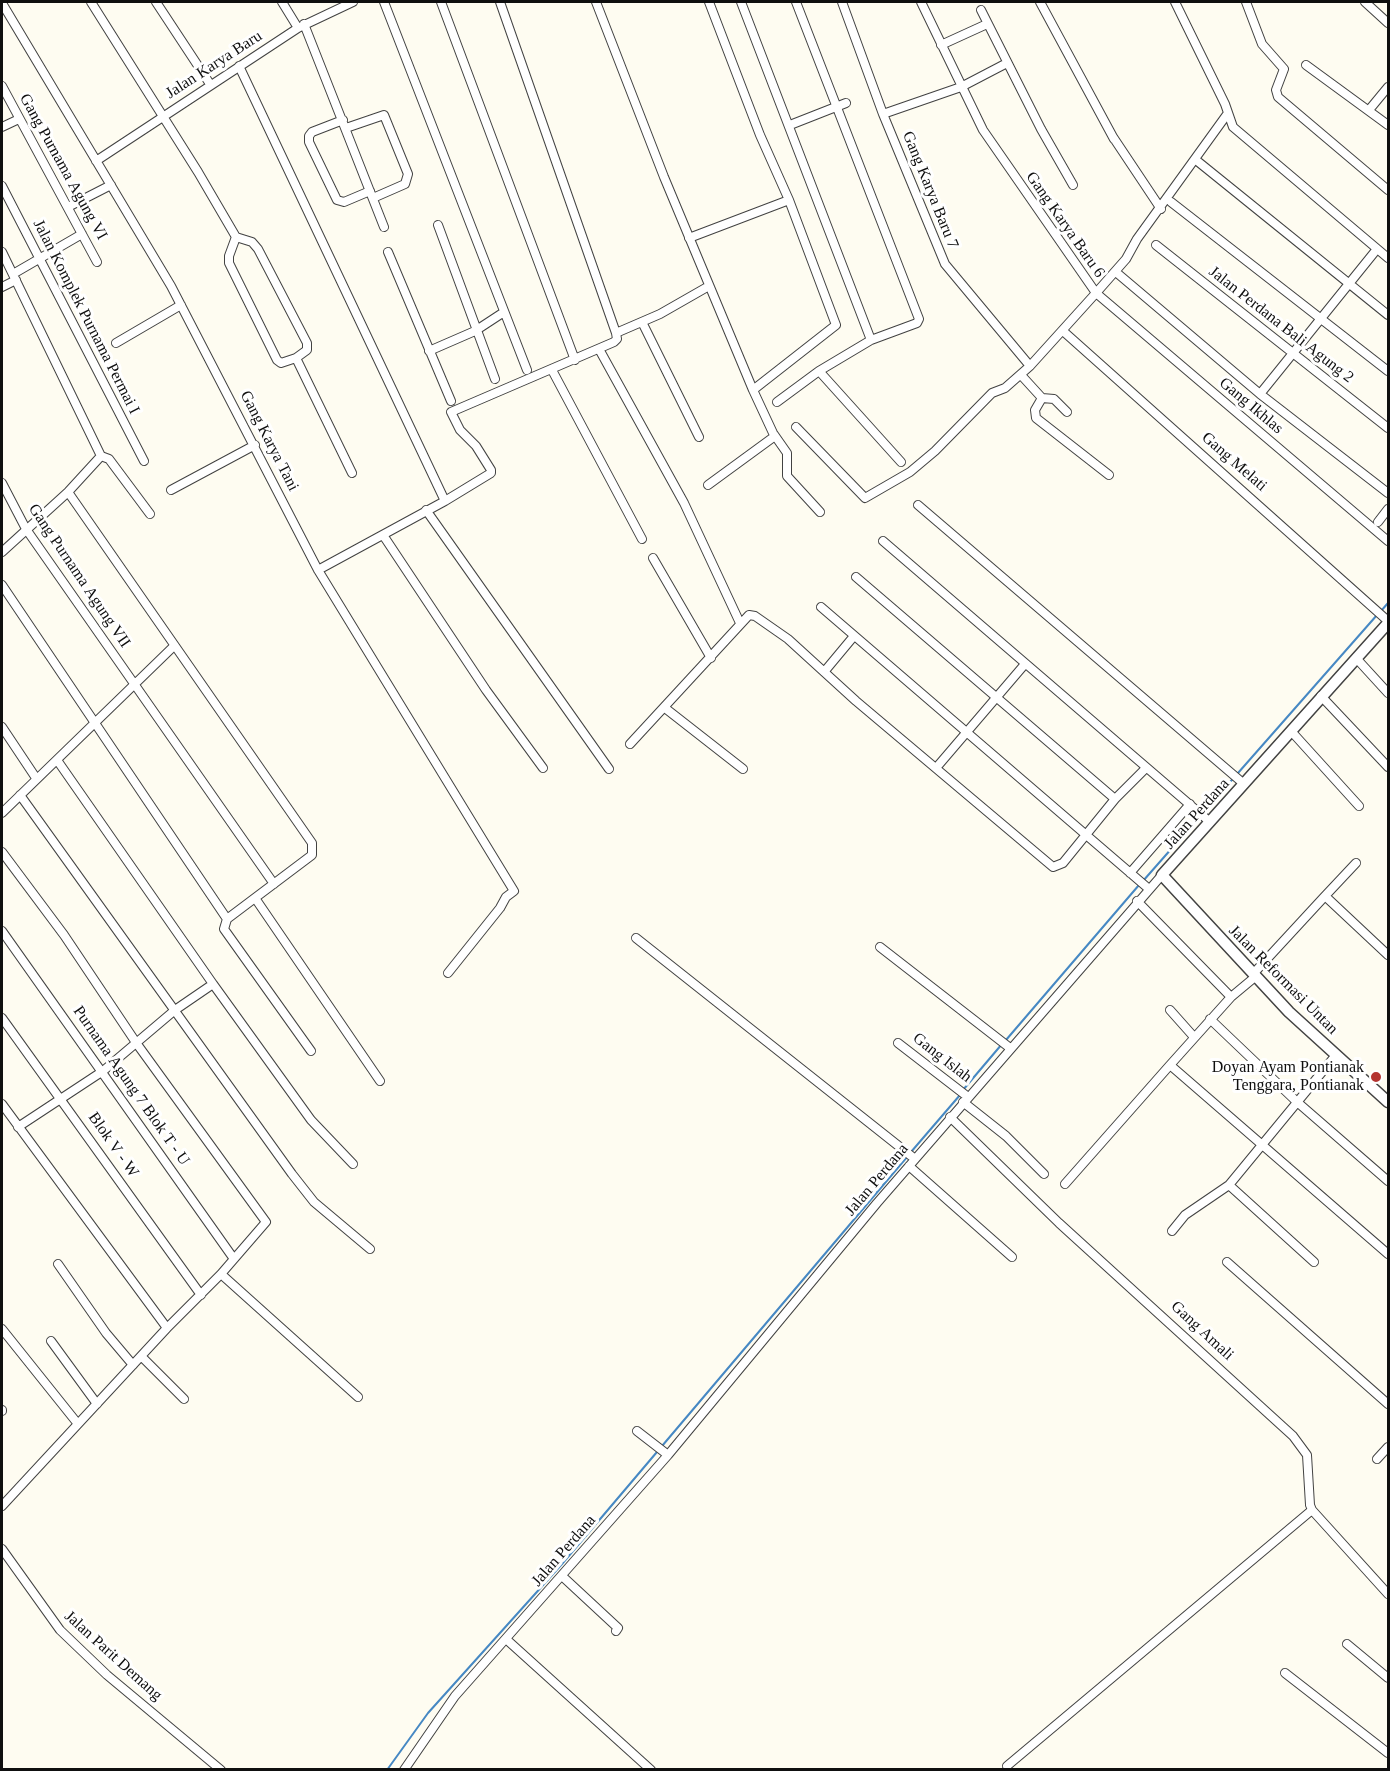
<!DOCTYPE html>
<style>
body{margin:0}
#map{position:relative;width:1390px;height:1771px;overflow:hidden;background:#fefcf1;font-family:Georgia,serif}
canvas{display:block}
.frame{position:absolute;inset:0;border:3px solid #0f0f0f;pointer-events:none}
</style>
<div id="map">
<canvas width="1390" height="1771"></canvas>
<div class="frame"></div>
</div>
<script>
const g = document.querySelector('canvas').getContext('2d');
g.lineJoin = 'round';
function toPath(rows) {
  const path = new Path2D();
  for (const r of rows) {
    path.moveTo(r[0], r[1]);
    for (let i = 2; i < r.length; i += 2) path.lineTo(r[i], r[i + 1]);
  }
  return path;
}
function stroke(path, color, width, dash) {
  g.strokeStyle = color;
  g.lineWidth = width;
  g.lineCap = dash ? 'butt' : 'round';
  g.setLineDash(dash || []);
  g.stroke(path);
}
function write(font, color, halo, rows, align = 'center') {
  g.font = font + ' Georgia,serif';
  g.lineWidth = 6;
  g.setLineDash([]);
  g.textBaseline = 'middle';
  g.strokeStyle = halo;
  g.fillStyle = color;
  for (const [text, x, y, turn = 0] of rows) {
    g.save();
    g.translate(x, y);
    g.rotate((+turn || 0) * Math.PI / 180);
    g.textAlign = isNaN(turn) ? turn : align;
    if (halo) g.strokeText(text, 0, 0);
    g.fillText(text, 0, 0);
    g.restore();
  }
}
stroke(toPath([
 [1381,611,1388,603],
 [1143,881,1377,615],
 [1006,1040,1139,885],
 [963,1090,1002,1044],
 [911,1152,960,1095],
 [387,1770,428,1713,562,1564,907,1157]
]), '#4688c3', 2);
const minor = toPath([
 [91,2,198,172,236,237,252,242,258,249,307,343,307,350,296,358,352,473],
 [156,2,210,84],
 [282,2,298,28],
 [384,2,527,370],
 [441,2,575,360],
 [500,2,616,333],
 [596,2,664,177,753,390,773,433,787,453,787,476,820,512],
 [709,2,760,135,789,200,836,325,753,390],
 [741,2,871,340],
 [842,2,883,114,945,264,1030,366],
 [1040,2,1114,139],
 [1175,2,1225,104,1233,127,1388,258],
 [1246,2,1262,44,1284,69,1276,90,1278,97,1388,190],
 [1365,2,1388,23],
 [2,3,171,286,318,570,514,891,506,897,500,908,448,973],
 [981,10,1041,129,1073,185],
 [304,24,384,227],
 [941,45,987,24],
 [1306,65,1388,125],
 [239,66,445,501],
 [2,86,97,262],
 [1369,110,1388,87],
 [1228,113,1137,239,1126,259,1096,293,1388,541],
 [883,114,961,87,1007,63],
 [343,120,312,132,309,136,309,142,337,200,344,202,370,191],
 [790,125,846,103],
 [2,127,19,119],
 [346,128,384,115,408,174,405,184,373,198],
 [1113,137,1161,209],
 [1196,160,1388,315],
 [96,161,298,28,353,2],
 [2,186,144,461],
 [1171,202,1388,371],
 [68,207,111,185],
 [438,225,495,379],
 [236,237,229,256,229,263,277,360,281,363,296,358],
 [689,238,789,200],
 [1156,245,1388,428],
 [2,252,101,456],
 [388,252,451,401],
 [1117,273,1260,394,1388,493],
 [13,274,82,234],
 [2,287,16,280],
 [642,322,699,437],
 [1063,331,1388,621],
 [116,343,181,305],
 [599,349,684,503,740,623],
 [429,351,475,331,504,312],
 [552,370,642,539],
 [819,371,901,462],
 [1021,375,1042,398,1054,399,1067,412],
 [1260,394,1377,249],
 [1042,398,1035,410,1036,418,1109,475],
 [777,402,819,371,871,340,917,323,919,319,796,2],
 [796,427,865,498,910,472,935,451,992,393,1005,388,1030,366,1096,293,983,130,921,2],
 [101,456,109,459,150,514],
 [2,483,26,529,274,884],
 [708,485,775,436],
 [171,490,255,445],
 [68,492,312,843,312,855,227,919],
 [918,505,1244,784],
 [426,510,609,769],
 [1378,522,1388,509],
 [383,535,486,690,543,768],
 [883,541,1210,822],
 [2,552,68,492,101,456],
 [653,558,711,658],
 [318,570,445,501,491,473,491,470,476,446,460,430,451,412,614,342,617,339,616,333,660,314,709,286],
 [856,577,1115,799],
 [2,585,227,919,224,929,311,1051],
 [821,607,1149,889],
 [1356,658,1388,693],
 [824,672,854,636],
 [1321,696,1388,767],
 [665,708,743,769],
 [2,727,36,778],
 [1291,731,1359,806],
 [630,744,749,615,755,616,788,639,856,701,1053,867,1063,863,1115,799,1146,768],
 [57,760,213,984],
 [936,768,1025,664],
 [20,795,292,1174,314,1202,370,1249],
 [2,813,174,646],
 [2,852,64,935,137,1044,266,1222,221,1274,167,1328,2,1506],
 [1130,873,1190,804],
 [1325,896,1356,863],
 [255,898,380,1081],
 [1137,901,1231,997],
 [2,931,234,1259],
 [636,938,915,1159],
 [880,947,1010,1048],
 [1253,974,1325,896,1388,955],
 [1255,977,1231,997,1170,1065,1388,1254],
 [1170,1010,1194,1037],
 [2,1018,201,1295],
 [1210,1019,1296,1101,1388,1181],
 [898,1043,968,1097],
 [963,1102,1006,1136,1044,1174],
 [2,1104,167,1328],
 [950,1117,1059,1223,1293,1436,1307,1455,1310,1505,1312,1510,1388,1594],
 [18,1127,103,1071,175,1010,213,984,311,1120,353,1164],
 [909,1166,1012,1257],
 [1065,1184,1170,1065],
 [1172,1231,1185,1215,1229,1185],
 [1227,1262,1388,1404],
 [1314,1262,1229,1185,1336,1055],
 [58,1264,106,1333,133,1365],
 [221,1274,358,1397],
 [2,1329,78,1424],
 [51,1341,97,1404],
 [142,1357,184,1399],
 [2,1410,2,1411],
 [637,1431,668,1455],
 [1377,1459,1388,1447],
 [2,1549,60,1630,107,1675,221,1770],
 [562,1576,618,1628,616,1631],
 [506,1639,651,1770],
 [1347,1644,1388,1678],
 [1285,1673,1388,1753],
 [1007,1766,1312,1510],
 [404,1770,455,1696,668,1455,877,1203,1162,875]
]);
const tertiary = toPath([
 [1388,623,1162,875,1289,1012,1388,1102]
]);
stroke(minor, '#424242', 10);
stroke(tertiary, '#424242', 13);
stroke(minor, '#fff', 8);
stroke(tertiary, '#fff', 10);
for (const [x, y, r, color] of [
 [1376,1077,6,"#b43431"]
]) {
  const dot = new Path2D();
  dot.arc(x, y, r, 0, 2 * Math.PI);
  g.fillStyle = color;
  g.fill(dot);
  stroke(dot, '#fff', 2);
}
write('16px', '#0f0f0f', '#fff', [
 ["Jalan Karya Baru",214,65,-33],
 ["Gang Purnama Agung VI",63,167,61],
 ["Gang Karya Baru 7",930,190,68],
 ["Gang Karya Baru 6",1065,225,55],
 ["Jalan Komplek Purnama Permai I",86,317,63],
 ["Jalan Perdana Bali Agung 2",1281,325,38],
 ["Gang Ikhlas",1251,406,40],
 ["Gang Karya Tani",269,441,63],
 ["Gang Melati",1234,462,41],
 ["Gang Purnama Agung VII",79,576,56],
 ["Jalan Perdana",1197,814,-48],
 ["Jalan Reformasi Untan",1283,980,45],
 ["Gang Islah",942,1058,38],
 ["Purnama Agung 7 Blok T - U",131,1086,55],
 ["Blok V - W",113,1145,55],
 ["Jalan Perdana",877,1180,-50],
 ["Gang Amali",1202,1331,43],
 ["Jalan Perdana",564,1551,-49],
 ["Jalan Parit Demang",113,1656,42]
]);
write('16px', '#0f0f0f', '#fff', [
 ["Doyan Ayam Pontianak",1364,1068],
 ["Tenggara, Pontianak",1364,1086]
], 'right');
</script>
